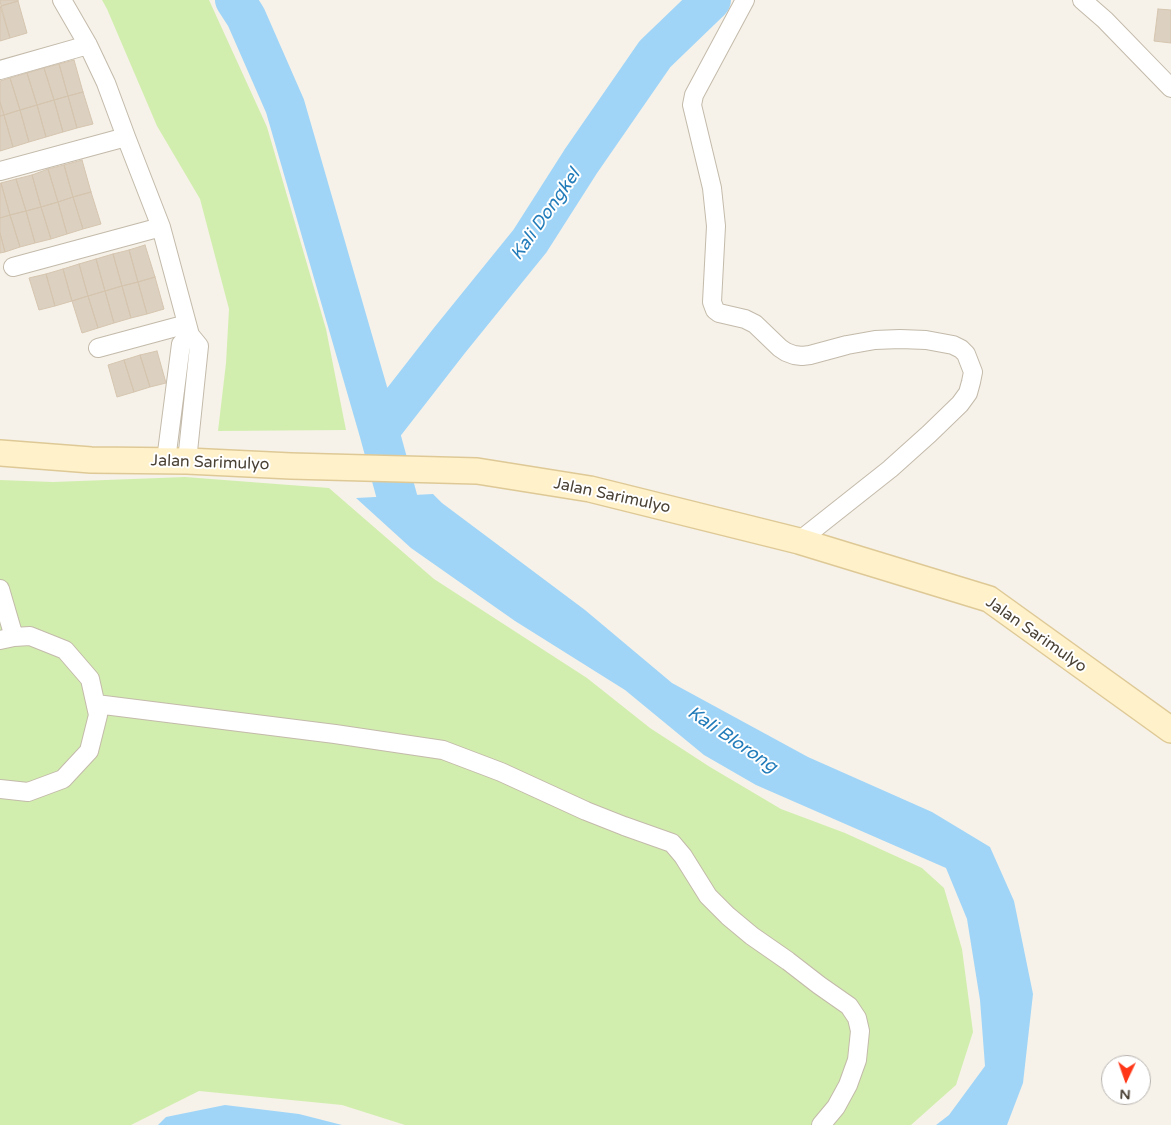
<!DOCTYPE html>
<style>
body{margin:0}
#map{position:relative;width:1171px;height:1125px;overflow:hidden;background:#f6f2e9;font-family:"Varela Round",sans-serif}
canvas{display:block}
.north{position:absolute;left:1101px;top:1055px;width:50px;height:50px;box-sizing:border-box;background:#fff;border:1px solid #b7b3af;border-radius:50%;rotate:183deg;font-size:14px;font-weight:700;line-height:20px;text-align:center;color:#4b4236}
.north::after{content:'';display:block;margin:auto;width:18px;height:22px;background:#ff3617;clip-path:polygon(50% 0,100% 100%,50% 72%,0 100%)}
</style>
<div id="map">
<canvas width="1171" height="1125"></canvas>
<div class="north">N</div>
</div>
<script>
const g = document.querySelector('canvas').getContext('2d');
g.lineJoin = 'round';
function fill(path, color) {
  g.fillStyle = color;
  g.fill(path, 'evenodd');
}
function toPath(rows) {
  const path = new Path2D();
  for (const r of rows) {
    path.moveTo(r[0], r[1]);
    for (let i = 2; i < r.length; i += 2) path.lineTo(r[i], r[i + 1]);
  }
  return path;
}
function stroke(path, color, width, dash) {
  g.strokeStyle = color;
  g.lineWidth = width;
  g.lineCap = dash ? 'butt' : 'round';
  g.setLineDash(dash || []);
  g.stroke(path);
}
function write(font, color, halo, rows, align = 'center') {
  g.font = font + ' "Varela Round",sans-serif';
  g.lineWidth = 4;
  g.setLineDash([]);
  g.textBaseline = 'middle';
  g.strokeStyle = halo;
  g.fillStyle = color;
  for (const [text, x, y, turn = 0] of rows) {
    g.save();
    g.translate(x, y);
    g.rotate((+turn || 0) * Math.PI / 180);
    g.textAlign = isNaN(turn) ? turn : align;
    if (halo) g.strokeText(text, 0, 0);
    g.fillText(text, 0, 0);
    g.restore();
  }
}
fill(toPath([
 [102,0,209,0,267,127,326,329,346,430,218,431,226,363,229,309,200,199,157,126,107,9],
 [185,477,329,488,434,579,587,678,650,728,710,767,781,809,845,833,922,868,944,888,962,949,973,1032,956,1085,911,1125,405,1125,342,1105,199,1091,131,1125,0,1125,0,480,53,482]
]), '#d2eeae');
fill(toPath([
 [433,494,442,503,585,610,672,683,808,757,932,812,990,847,1014,901,1033,994,1023,1083,1007,1125,936,1125,949,1115,985,1066,980,1000,967,919,946,868,756,785,704,755,625,690,515,621,411,548,356,498],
 [225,1105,299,1114,342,1125,158,1125,166,1117]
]), '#a0d5f8');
stroke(toPath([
 [235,0,246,17,285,106,379,431,400,508,435,532],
 [379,431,449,341,530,241,581,161,655,54,711,0]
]), '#a0d5f8', 40);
const building = toPath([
 [0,0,18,0,18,1,1,6,0,0],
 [18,1,27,33,10,38,1,6,18,1],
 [0,6,10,38,0,41,0,6],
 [1158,9,1171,10,1171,43,1154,41,1158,9],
 [74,60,83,92,68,96,59,64,74,60],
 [59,64,68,96,54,100,44,68,59,64],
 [44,68,54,100,37,105,27,73,44,68],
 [27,73,37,105,20,110,10,78,27,73],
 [10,78,20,110,4,115,0,102,0,81,10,78],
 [83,92,93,124,77,128,68,96,83,92],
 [68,96,77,128,63,132,54,100,68,96],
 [54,100,63,132,46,137,37,105,54,100],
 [0,102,4,115,0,116,0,102],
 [37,105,46,137,29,142,20,110,37,105],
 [20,110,29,142,13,147,4,115,20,110],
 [4,115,13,147,0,151,0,116,4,115],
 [82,160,91,192,73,197,64,165,82,160],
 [64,165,73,197,58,202,48,169,64,165],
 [48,169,58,202,41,207,32,175,48,169],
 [32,175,41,207,26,211,16,179,32,175],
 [16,179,26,211,10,215,1,183,16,179],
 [1,183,10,215,0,218,0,184,1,183],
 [91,192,101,224,83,229,73,197,91,192],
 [73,197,83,229,67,234,58,202,73,197],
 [58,202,67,234,51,239,41,207,58,202],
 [41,207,51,239,35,243,26,211,41,207],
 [26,211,35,243,20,247,10,215,26,211],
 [10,215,20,247,5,252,0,233,0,218,10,215],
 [0,233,5,252,0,253,0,233],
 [145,245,155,277,138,282,129,250,145,245],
 [129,250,138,282,122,286,113,254,129,250],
 [113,254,122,286,105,291,96,259,113,254],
 [96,259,105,291,88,296,79,264,96,259],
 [79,264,88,296,72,301,63,269,79,264],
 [63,269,72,301,55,306,46,274,63,269],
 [46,274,55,306,39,310,29,278,46,274],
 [155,277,164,309,147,314,138,282,155,277],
 [138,282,147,314,131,318,122,286,138,282],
 [122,286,131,318,114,323,105,291,122,286],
 [105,291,114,323,98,328,88,296,105,291],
 [88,296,98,328,82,333,72,301,88,296],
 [157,351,166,383,150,387,140,355,157,351],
 [140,355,150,387,134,392,124,360,140,355],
 [124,360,134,392,117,397,108,365,124,360]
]);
fill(building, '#dcd0c0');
stroke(building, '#d5c5af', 1);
const street = toPath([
 [62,0,88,45,106,83,126,137,161,227,190,335,199,346,187,461],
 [745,0,694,95,692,105,712,188,716,226,712,302,715,310,719,313,745,319,755,324,780,348,786,352,794,355,802,356,810,355,847,345,875,340,900,339,926,340,953,345,961,349,966,354,973,372,971,382,968,393,960,404,929,434,890,469,799,541],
 [1082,0,1105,20,1171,88],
 [0,70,88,45],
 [0,171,126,137],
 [13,267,161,227],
 [98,348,187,324],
 [166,460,181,344,190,335],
 [0,589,14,637],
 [0,640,14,637,30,636,65,650,90,679,98,715,89,751,63,779,28,792,0,789],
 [96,704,335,734,443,750,501,772,586,811,624,826,672,843,683,856,708,896,728,916,752,936,788,961,819,985,849,1006,857,1018,860,1031,857,1060,848,1085,836,1107,821,1125]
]);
const secondary = toPath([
 [0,453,91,460,187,461,291,466,477,471,590,489,799,541,989,599,1171,730]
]);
stroke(street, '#c3baaa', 20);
stroke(secondary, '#dec996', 28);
stroke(street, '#fff', 18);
stroke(secondary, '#fff1ca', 25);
write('16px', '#4b4236', '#fff', [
 ["Jalan Sarimulyo",210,463,2],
 ["Jalan Sarimulyo",612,496,12],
 ["Jalan Sarimulyo",1036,635,35]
]);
write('italic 18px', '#227cba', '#fff', [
 ["Kali Dongkel",546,215,-55],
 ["Kali Blorong",732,740,34]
]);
</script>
